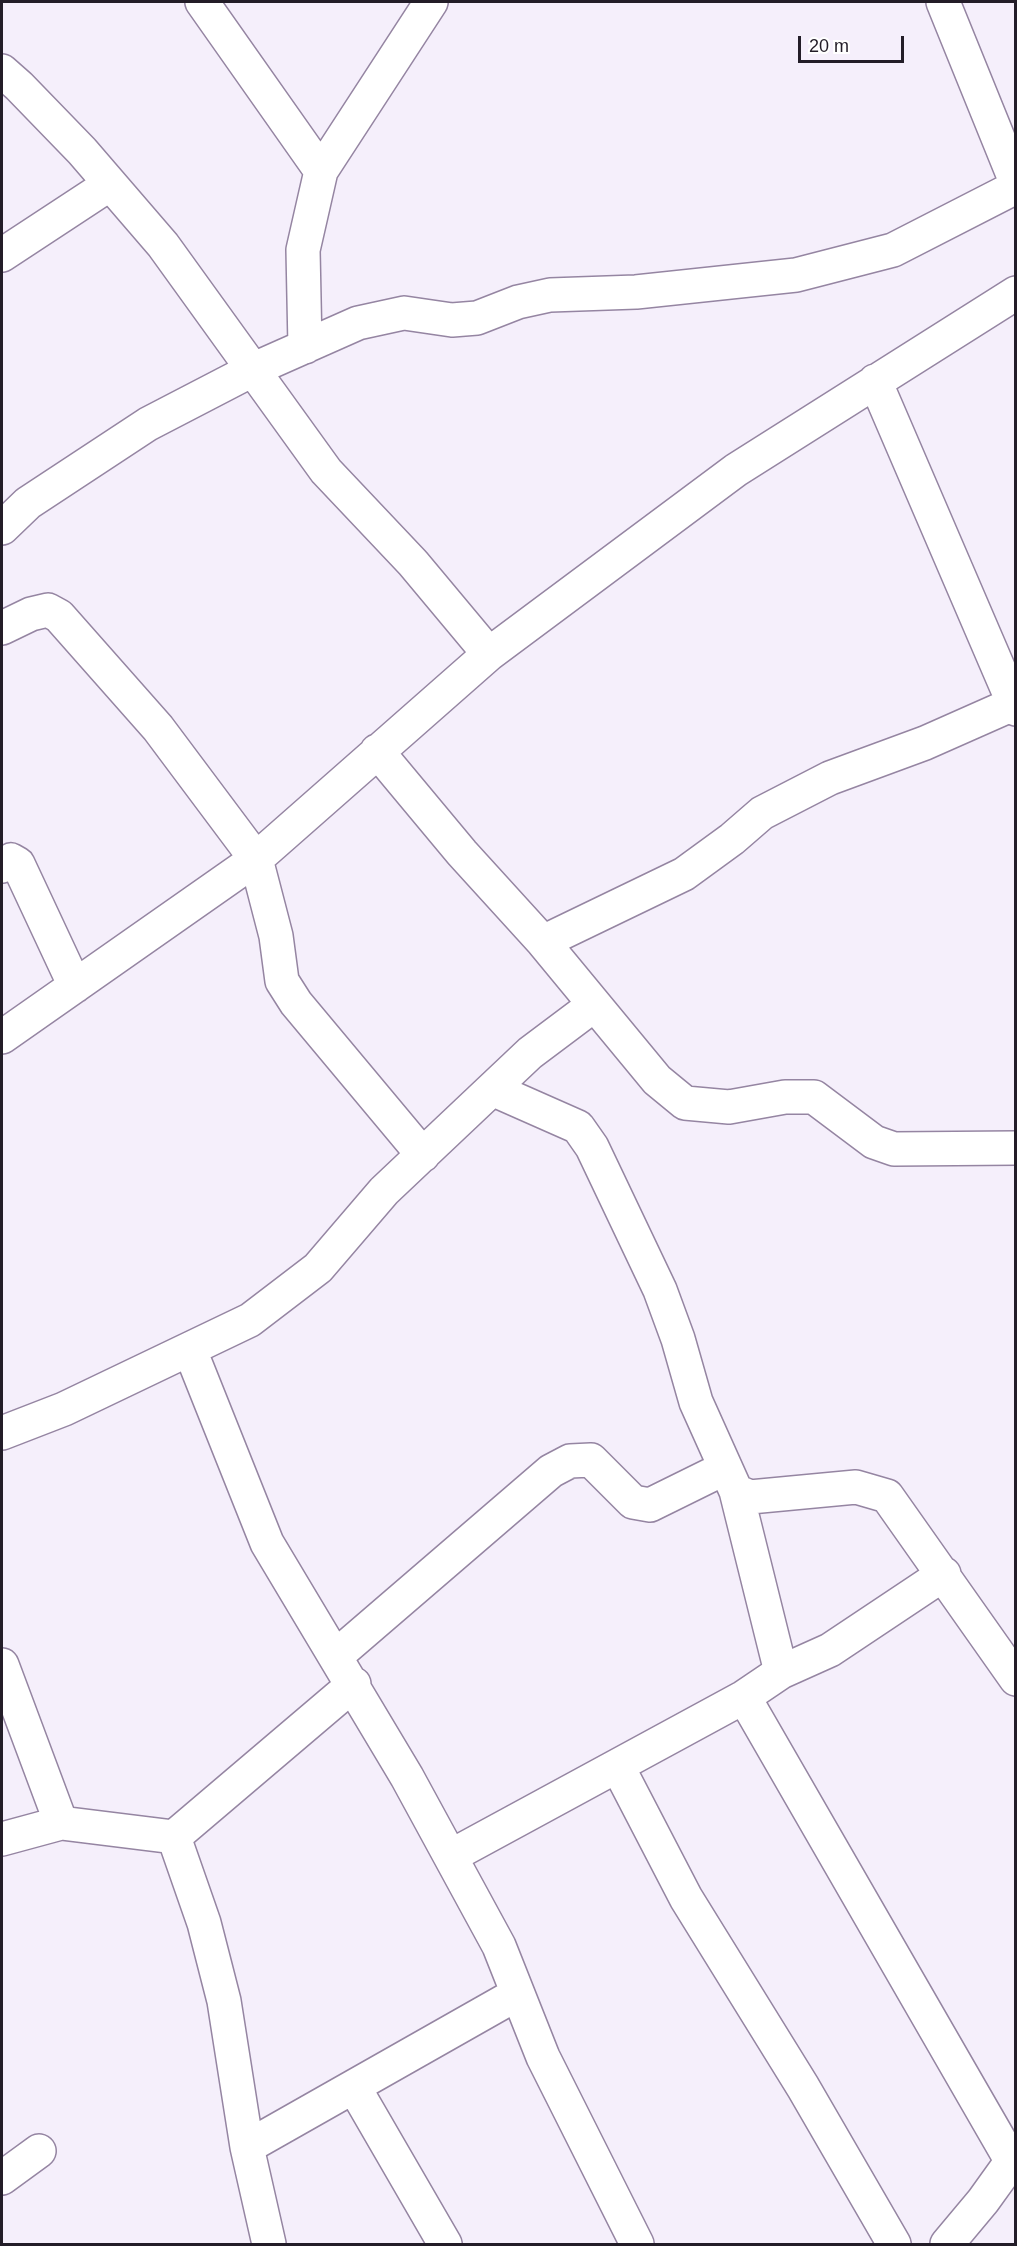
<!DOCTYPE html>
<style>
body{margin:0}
#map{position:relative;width:1017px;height:2246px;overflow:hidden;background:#f5effb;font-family:Arial,sans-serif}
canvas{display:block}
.frame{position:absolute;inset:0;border:3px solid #231d28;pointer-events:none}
.scale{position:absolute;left:798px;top:36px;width:106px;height:27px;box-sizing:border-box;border:3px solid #231d28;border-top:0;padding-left:8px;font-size:18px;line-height:21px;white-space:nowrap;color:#231d28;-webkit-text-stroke:4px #fff;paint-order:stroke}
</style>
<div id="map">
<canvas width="1017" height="2246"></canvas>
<div class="frame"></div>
<div class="scale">20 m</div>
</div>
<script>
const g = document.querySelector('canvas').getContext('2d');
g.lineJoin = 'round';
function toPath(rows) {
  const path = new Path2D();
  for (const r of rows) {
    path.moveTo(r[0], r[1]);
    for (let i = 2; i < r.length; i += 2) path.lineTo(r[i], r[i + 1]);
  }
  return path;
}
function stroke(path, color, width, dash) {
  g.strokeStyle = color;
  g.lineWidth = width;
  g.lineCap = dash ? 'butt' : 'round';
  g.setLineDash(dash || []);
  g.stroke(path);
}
const minor = toPath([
 [202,2,321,171],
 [943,2,1016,182],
 [2,71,19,86,82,151,163,245,326,471,413,563,489,654],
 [2,255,110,184],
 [305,347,303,250,321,171,431,2],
 [875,381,1016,709],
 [2,528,28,503,148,424,252,370,358,323,404,313,452,320,477,318,518,302,550,295,636,292,796,275,893,250,1016,187],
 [2,628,31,614,48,610,59,616,158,728,256,859,276,936,282,981,296,1003,423,1155],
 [377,751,462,853,543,942,657,1080,685,1103,729,1107,785,1097,814,1097,874,1142,894,1149,1016,1148],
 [2,866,11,860,18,864,75,986],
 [543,942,684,874,732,839,762,813,830,778,925,743,1013,704],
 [2,1037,256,859,489,654,736,470,1016,293],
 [492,1089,578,1127,592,1147,660,1290,678,1339,696,1402,736,1491,781,1672],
 [190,1350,267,1543,407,1777,499,1946,543,2057,637,2244],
 [2,1433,64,1409,250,1320,318,1268,384,1191,530,1053,594,1005],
 [736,1491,750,1497,856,1487,887,1496,1016,1679],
 [336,1656,551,1471,570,1461,591,1460,633,1502,650,1505,725,1468],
 [2,1665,61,1823],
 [744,1697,1011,2160],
 [618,1767,686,1898,803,2087,894,2244],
 [174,1837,204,1923,224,2001,247,2147,269,2244],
 [2,1839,61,1823,174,1837,354,1684],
 [451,1856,744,1697,781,1672,830,1650,944,1574],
 [354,2087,445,2244],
 [247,2147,517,1994],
 [2,2178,39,2151],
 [947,2244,983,2201,1016,2155]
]);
stroke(minor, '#9585a2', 36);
stroke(minor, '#fff', 33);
</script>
